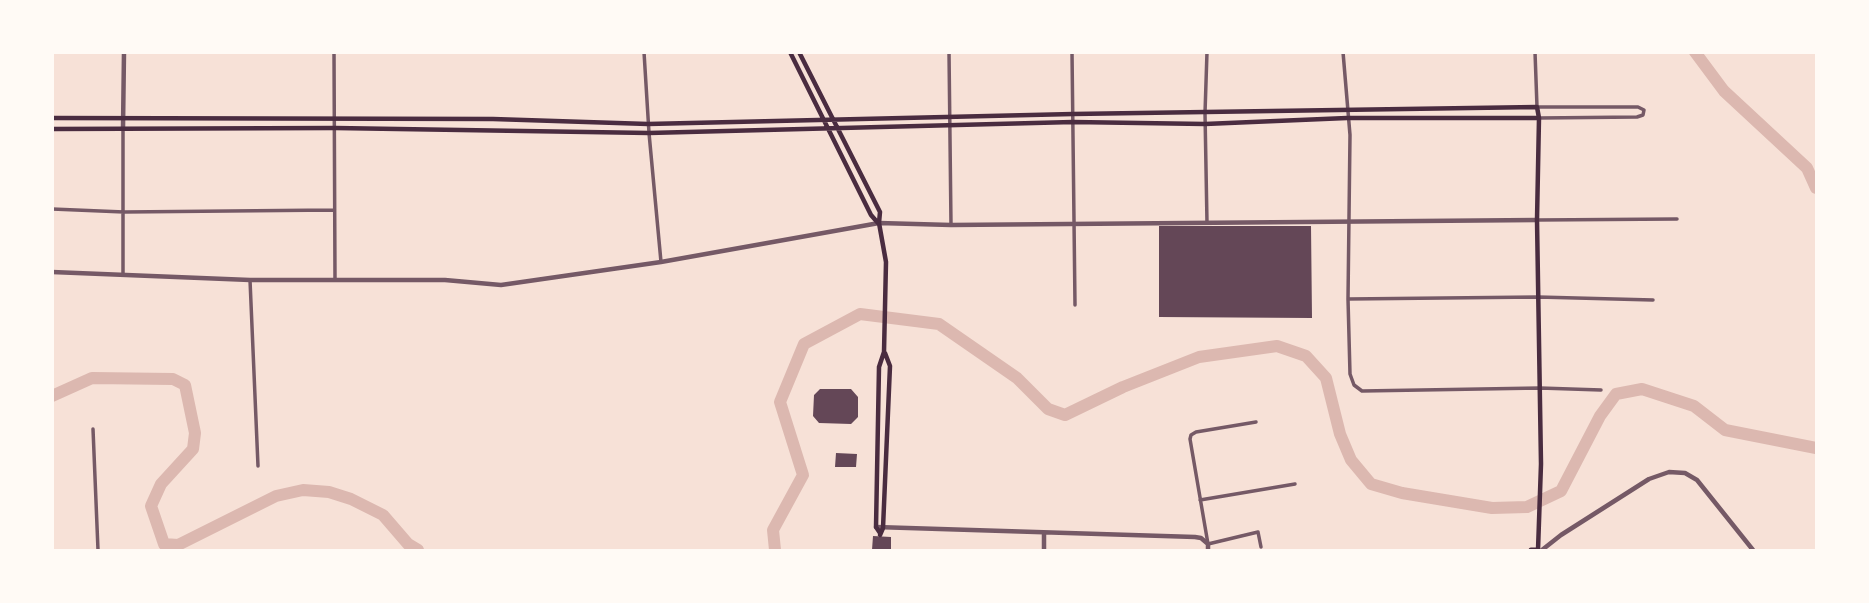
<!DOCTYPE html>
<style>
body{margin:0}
#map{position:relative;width:1869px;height:603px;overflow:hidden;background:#f7e1d7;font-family:"Source Serif 4",serif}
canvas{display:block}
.frame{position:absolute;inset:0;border:54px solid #fffaf5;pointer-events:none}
</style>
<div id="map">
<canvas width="1869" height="603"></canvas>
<div class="frame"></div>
</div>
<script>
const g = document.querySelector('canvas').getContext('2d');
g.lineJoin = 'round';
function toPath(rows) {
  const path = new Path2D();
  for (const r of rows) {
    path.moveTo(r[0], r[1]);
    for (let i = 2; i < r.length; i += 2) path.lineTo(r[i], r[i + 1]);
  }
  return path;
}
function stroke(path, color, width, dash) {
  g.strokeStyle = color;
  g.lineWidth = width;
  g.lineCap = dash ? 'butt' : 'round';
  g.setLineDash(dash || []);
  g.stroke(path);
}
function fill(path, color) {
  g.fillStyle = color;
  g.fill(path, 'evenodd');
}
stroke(toPath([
 [1695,52,1724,91,1807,168,1816,188],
 [52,396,92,378,173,379,185,385,195,433,193,449,161,484,151,506,164,544,178,545,276,496,303,490,329,492,351,499,383,515,408,544,418,550],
 [775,550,773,530,803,475,780,402,804,344,860,314,939,324,1017,378,1048,409,1065,415,1123,387,1199,357,1277,346,1306,356,1326,378,1340,434,1351,460,1371,484,1402,493,1492,508,1527,507,1561,491,1600,416,1616,394,1642,389,1694,406,1725,430,1816,448]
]), '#dcb8b0', 12);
fill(toPath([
 [1159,226,1311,226,1312,318,1159,317],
 [820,389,851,389,858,397,858,417,851,424,819,423,813,416,814,395],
 [836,453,857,454,856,467,835,467],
 [873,536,891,537,891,550,872,550]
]), '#644757');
stroke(toPath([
 [334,52,335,279],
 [644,52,649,133,661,262],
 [949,52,951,225],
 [1072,52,1075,305],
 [1207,52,1205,113,1207,223],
 [1343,52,1350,135,1348,299,1350,374,1354,385,1362,391,1540,388,1601,390],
 [1535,52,1537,107,1638,107,1644,110,1643,115,1637,117,1539,118],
 [123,128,123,274],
 [52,209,124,212,334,210],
 [1537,220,1677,219],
 [250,280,258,466],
 [1348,299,1538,297,1653,300],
 [1256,422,1196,432,1191,435,1190,439,1208,544,1258,532,1261,547],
 [93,429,98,550],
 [1200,500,1295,484]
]), '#755966', 3.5);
stroke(toPath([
 [123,128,124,52],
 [52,272,250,280,445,280,501,285,661,262,879,223,951,225,1537,220],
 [876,527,1195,537,1201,538,1208,544,1208,550],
 [1044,534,1044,550],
 [1542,550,1561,535,1649,479,1669,472,1685,473,1697,480,1753,550]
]), '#755966', 4.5);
stroke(toPath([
 [790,52,871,215,878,223],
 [799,52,880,212,879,223,886,262,884,352,879,367,876,527,880,533],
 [52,118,493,119,648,124,1073,114,1537,107,1539,118,1537,220,1541,464,1538,550],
 [52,129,335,128,649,133,1073,122,1205,124,1347,118,1539,118],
 [880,535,883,528,890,366,885,353]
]), '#4a2c40', 4.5);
stroke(toPath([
 [1531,550,1538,550]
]), '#4a2c40', 5);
</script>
